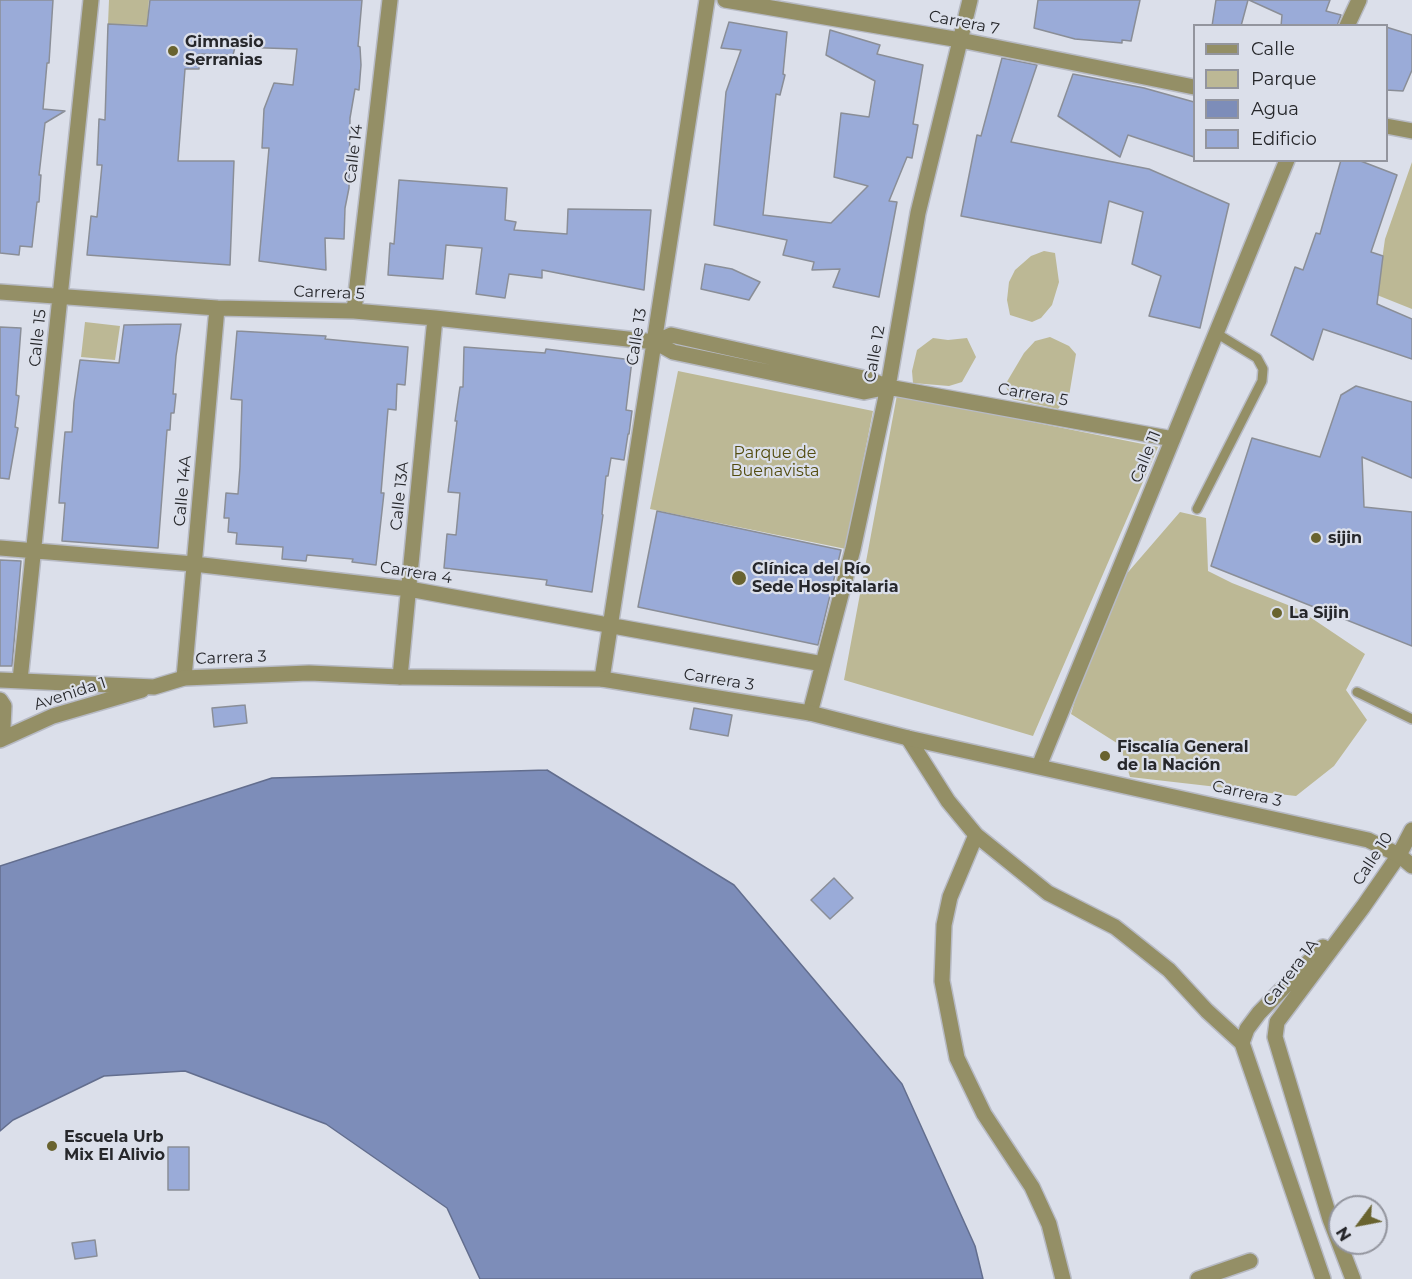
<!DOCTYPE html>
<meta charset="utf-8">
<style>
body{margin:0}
#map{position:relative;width:1412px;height:1279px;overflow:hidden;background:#dbdfea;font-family:Montserrat,sans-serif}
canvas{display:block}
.legend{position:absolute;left:1193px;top:24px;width:195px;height:138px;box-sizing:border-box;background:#dbdfea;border:2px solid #93959e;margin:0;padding:8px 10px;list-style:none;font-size:18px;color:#26272b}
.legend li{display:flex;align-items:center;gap:12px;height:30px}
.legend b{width:30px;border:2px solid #93959e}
.north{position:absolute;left:1328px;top:1195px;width:60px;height:60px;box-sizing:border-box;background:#dbdfea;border:2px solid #93959e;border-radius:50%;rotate:238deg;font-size:16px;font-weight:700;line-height:24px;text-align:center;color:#26272b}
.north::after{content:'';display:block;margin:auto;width:21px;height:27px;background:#69632f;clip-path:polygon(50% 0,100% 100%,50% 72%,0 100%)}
</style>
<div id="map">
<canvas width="1412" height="1279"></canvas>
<ul class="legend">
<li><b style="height:8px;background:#948f66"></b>Calle</li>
<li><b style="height:16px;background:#bcb895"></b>Parque</li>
<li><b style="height:16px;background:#7d8db9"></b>Agua</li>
<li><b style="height:16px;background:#9aabd8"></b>Edificio</li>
</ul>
<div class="north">N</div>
</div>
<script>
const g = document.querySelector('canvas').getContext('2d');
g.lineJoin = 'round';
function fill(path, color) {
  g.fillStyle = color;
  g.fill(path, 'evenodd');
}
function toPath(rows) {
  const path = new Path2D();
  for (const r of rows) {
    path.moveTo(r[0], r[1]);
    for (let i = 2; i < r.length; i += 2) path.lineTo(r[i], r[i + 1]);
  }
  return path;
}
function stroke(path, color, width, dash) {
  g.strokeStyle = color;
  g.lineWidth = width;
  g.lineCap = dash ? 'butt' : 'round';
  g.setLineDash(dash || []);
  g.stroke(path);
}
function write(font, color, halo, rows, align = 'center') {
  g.font = font + ' Montserrat,sans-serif';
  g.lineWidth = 4.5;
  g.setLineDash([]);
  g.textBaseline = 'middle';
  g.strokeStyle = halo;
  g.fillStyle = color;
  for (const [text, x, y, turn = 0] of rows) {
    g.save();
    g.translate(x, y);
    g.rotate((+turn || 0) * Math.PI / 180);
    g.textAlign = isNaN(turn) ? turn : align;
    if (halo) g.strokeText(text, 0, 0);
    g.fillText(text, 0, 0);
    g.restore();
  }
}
fill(toPath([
 [109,0,149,0,147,25,108,24],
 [1412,162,1412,309,1377,295,1385,239],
 [1044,251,1055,253,1059,282,1052,305,1041,318,1032,322,1010,315,1007,300,1009,282,1015,270,1031,256],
 [85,322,120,326,115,360,81,357],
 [1050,337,1069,346,1076,354,1069,396,1058,409,1012,399,1005,385,1024,353,1035,341],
 [933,338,948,340,967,338,976,357,962,382,949,386,913,383,912,371,917,350],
 [678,371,873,411,846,549,650,509],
 [897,395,1158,447,1033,736,844,680],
 [1180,512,1206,518,1208,571,1232,583,1298,609,1365,654,1346,690,1367,720,1334,766,1296,796,1130,777,1120,745,1071,714,1082,677,1123,578]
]), '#bcb895');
const water = toPath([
 [547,770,734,885,902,1084,975,1246,983,1279,480,1279,447,1208,326,1124,185,1071,104,1076,13,1120,0,1131,0,866,272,778,547,770]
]);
fill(water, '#7d8db9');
stroke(water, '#636e8e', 1.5);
const building = toPath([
 [0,0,53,0,49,63,47,63,43,109,65,111,45,123,39,175,41,175,39,202,37,202,32,247,20,246,19,255,0,253,0,0],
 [150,0,362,0,358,46,360,47,361,65,359,90,355,89,350,118,349,188,345,208,344,239,325,238,326,270,259,261,269,148,262,148,264,109,274,83,293,85,297,49,235,47,233,55,199,54,199,69,185,69,178,161,234,161,230,265,87,255,91,216,97,217,102,165,97,165,99,119,105,120,108,24,147,26,150,0],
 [1038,0,1140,0,1131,41,1122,40,1122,43,1075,39,1034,28,1038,0],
 [1216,0,1248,0,1241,26,1212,26,1216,0],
 [1249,0,1330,0,1326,11,1341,15,1337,26,1281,26,1282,15,1249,0],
 [729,22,787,32,783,74,785,75,780,95,776,94,763,215,831,223,868,186,834,177,841,113,869,117,875,81,826,55,830,30,880,45,877,54,923,65,913,124,918,125,912,158,907,157,889,201,897,202,879,297,833,287,840,269,812,270,814,262,783,255,787,240,714,225,726,92,741,50,721,48,729,22],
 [1386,27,1412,35,1412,70,1403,91,1386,90,1386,27],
 [1002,58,1037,65,1011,142,1149,169,1229,204,1200,328,1149,316,1161,276,1132,264,1143,212,1109,201,1101,243,961,216,977,135,981,136,1002,58],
 [1073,74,1144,88,1194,102,1194,157,1128,135,1120,157,1058,116,1073,74],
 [1341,160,1358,160,1397,175,1371,252,1383,256,1377,304,1412,319,1412,359,1323,329,1313,360,1271,335,1295,267,1303,270,1316,233,1320,234,1341,160],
 [399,180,507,188,505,220,516,222,514,230,567,234,568,209,651,210,644,290,542,270,542,278,509,274,505,298,476,294,482,248,446,245,443,279,388,275,390,243,394,244,399,180],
 [705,264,732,269,760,282,749,300,701,289,705,264],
 [181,324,176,356,173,394,176,394,174,413,171,413,170,430,167,430,158,548,62,541,65,503,59,503,62,465,65,432,72,432,74,402,80,360,119,363,124,325,181,324],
 [0,327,21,328,16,395,19,396,15,427,18,428,9,479,0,478,0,327],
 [237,331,326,336,325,339,408,347,405,385,397,384,396,410,388,409,381,493,384,493,376,565,352,562,353,559,307,555,306,561,282,559,283,547,236,544,237,533,228,532,229,518,224,518,226,493,238,494,240,467,242,400,231,399,237,331],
 [464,347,545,353,546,349,632,360,626,410,632,411,629,434,628,434,624,460,611,458,608,476,606,476,602,514,603,515,592,592,546,585,547,580,444,568,447,534,456,535,460,493,448,492,457,421,455,421,460,387,463,387,464,347],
 [1356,386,1412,402,1412,478,1362,457,1364,507,1412,512,1412,646,1211,566,1252,438,1320,457,1341,395,1356,386],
 [657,511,841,550,818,645,638,607,657,511],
 [0,560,21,561,12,666,0,666,0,560],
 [245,705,247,723,214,727,212,708,245,705],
 [694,708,732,715,728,736,690,729,694,708],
 [834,878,853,898,830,919,811,900,834,878],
 [168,1147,189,1147,189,1190,168,1190,168,1147],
 [95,1240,97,1256,75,1259,72,1243,95,1240]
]);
fill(building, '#9aabd8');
stroke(building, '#8a8e97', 1.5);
const service = toPath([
 [1197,509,1262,381,1263,369,1257,358,1216,333],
 [1357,692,1412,719]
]);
const minor = toPath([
 [725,0,960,40,1194,87],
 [1347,26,1359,0],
 [1386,126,1412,131],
 [0,292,217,308,354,311,435,318,655,342,673,352,864,392,888,387],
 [354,311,390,0],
 [655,342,671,335,868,379,888,387,1173,439],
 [0,548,194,564,409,589,823,664],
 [400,677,435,318],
 [184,678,217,308],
 [602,679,707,0],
 [20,680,91,0],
 [810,713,853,549,888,387,918,213,970,0],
 [908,738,948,801,976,835,1048,893,1115,927,1169,970,1207,1011,1242,1043],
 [1039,766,1287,160],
 [976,835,950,897,944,925,942,981,957,1058,984,1114,1032,1187,1049,1224,1063,1279],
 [1323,947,1259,1013,1247,1029,1242,1043,1323,1279],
 [1198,1279,1250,1261],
 [1353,1279,1330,1219,1275,1037,1277,1022,1363,907,1399,855]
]);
const tertiary = toPath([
 [0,680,154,687,184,678,309,673,400,677,602,679,810,713,908,738,1368,840,1399,855,1412,866],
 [0,700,4,706,3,727,0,731],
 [0,740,53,716,142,690],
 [1399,855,1412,830]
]);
stroke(service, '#b7bac4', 12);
stroke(minor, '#b7bac4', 18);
stroke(tertiary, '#b7bac4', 18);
stroke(service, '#948f66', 9);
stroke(minor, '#948f66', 15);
stroke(tertiary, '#948f66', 15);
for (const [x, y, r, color] of [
 [173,51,6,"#69632f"],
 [1316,538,6,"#69632f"],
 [739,578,8,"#69632f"],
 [1277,613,6,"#69632f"],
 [1105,756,6,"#69632f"],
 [52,1146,6,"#69632f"]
]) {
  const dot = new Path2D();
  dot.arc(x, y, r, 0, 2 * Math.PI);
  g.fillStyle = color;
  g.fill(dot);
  stroke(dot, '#dbdfea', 2);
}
write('16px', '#26272b', '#dbdfea', [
 ["Carrera 7",964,23,11],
 ["Calle 14",354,154,-83],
 ["Carrera 5",329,293,2],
 ["Calle 13",637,337,-81],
 ["Calle 15",38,338,-84],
 ["Calle 12",875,354,-80],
 ["Carrera 5",1033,395,10],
 ["Calle 11",1146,457,-68],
 ["Calle 14A",183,491,-85],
 ["Calle 13A",400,496,-84],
 ["Carrera 4",416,573,9],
 ["Carrera 3",231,658,-2],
 ["Carrera 3",719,680,9],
 ["Avenida 1",70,694,-18],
 ["Carrera 3",1247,794,13],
 ["Calle 10",1373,859,-57],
 ["Carrera 1A",1291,973,-53]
]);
write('bold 16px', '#26272b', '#dbdfea', [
 ["Gimnasio",185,42],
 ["Serranias",185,60],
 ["sijin",1328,538],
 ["Clínica del Río",752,569],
 ["Sede Hospitalaria",752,587],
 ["La Sijin",1289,613],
 ["Fiscalía General",1117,747],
 ["de la Nación",1117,765],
 ["Escuela Urb",64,1137],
 ["Mix El Alivio",64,1155]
], 'left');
write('16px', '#534c0f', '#dbdfea', [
 ["Parque de",775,453],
 ["Buenavista",775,471]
]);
</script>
